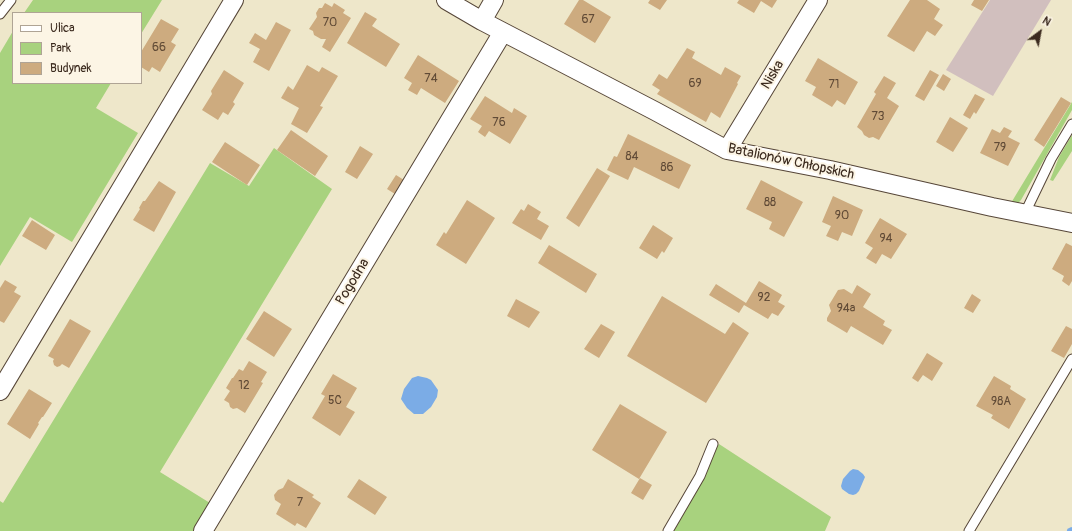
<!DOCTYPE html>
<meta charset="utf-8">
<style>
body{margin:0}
#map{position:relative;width:1072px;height:531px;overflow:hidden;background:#eee7ca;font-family:Pangolin,sans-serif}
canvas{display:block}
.legend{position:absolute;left:12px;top:12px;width:130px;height:72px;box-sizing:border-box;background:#fcf5e5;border:1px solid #afa495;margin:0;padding:5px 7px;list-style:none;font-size:12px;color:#3b2a1e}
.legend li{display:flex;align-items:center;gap:8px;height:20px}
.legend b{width:20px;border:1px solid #afa495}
.north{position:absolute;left:1020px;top:12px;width:40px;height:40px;-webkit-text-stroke:3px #fcf5e5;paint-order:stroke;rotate:32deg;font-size:11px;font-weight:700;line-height:16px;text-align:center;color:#3b2a1e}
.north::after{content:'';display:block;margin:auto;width:14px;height:18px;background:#3b2a1e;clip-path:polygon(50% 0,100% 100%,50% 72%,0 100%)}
</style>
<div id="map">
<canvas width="1072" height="531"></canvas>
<ul class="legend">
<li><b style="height:5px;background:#fff"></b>Ulica</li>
<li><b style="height:11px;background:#a8d27e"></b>Park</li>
<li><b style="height:11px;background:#cdab7f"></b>Budynek</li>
</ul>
<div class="north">N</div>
</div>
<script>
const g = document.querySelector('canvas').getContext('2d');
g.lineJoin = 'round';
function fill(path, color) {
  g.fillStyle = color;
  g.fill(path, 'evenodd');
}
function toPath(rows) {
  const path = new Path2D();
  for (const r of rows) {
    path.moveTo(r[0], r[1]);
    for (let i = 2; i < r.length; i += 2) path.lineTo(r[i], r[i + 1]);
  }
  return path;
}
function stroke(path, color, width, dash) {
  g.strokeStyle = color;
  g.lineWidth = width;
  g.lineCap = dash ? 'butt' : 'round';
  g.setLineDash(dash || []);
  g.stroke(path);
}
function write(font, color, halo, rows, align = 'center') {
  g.font = font + ' Pangolin,sans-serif';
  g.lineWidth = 4;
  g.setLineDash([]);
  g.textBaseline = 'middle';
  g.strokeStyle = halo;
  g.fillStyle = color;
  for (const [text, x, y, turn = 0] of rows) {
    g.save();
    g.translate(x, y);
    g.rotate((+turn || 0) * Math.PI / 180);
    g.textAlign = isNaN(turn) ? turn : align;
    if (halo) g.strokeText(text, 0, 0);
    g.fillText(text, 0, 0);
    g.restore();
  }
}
fill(toPath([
 [990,0,1051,0,993,96,946,70]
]), '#d1bfbe');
fill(toPath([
 [33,0,162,0,141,34,141,13,24,13],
 [13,31,13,83,111,83,96,108,138,133,72,242,30,217,0,266,0,53],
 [1072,102,1072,110,1021,200,1018,203,1011,203],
 [1072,135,1072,151,1053,181,1050,180,1059,157],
 [274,148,332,189,160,472,210,503,193,531,0,531,0,501,3,503,210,163,249,186],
 [719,444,831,517,825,531,668,531]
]), '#a8d27e');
fill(toPath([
 [418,376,427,378,431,380,438,390,437,397,431,407,423,414,414,414,407,408,401,399,404,389,412,378],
 [853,469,858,470,863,474,865,477,859,491,856,494,853,495,849,494,842,489,841,486,843,479,850,471]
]), '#7bace6');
stroke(toPath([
 [1070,531,1072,530]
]), '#7bace6', 6);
fill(toPath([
 [579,0,583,0,611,17,595,43,564,24],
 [650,0,667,0,660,10,648,3],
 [739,0,777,0,772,8,761,1,754,13,737,3],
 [910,0,927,0,940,9,934,19,943,25,935,36,927,31,914,52,887,36],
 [974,0,989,0,982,11,971,5],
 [325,3,332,7,334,3,345,10,343,13,351,18,330,52,322,47,326,39,321,39,314,35,313,31,309,29,317,17,316,13,319,8,322,8],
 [365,12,377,19,372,26,400,44,386,67,347,43],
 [161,19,179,29,171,42,176,45,160,72,152,67,149,72,141,67,141,52],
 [276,22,291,30,269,71,253,62,260,49,249,43,255,33,266,40],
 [687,48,695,52,692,58,721,75,725,67,741,76,737,83,738,84,720,118,711,112,706,122,657,94,660,90,652,85,659,74,667,79],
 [418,55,459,81,445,103,421,88,417,95,408,90,412,83,404,78],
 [818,58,858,82,845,105,837,100,832,107,812,95,816,87,805,81],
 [307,65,319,72,322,67,338,76,320,106,323,107,307,133,291,124,299,108,281,98,288,86,293,90],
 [224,70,244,83,233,102,235,104,228,115,223,112,218,120,202,110,212,94,211,91],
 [930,70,939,75,924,101,915,96],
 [943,74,951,79,944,91,936,86],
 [884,76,896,83,887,98,899,106,879,140,873,137,869,138,864,135,862,131,857,127,876,94,874,92],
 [975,94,985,99,976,114,974,112,970,119,963,115],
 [485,96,512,113,514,108,527,116,510,144,489,131,485,137,478,132,482,126,470,119],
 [1061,97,1071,103,1044,147,1034,140],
 [950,117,968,128,953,152,936,142],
 [1004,127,1012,131,1008,137,1020,143,1008,166,980,153,992,129,1000,133],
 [291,130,328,156,315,176,277,150],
 [628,134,691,165,679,189,634,167,628,180,607,170,614,156,617,157],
 [225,142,260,165,247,185,212,162],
 [360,146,373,154,357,179,345,172],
 [597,168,610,176,579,227,566,218],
 [396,175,404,180,395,194,387,189],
 [761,180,803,202,784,237,769,229,772,222,746,209],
 [159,181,176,192,154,232,133,220,140,209,139,208,143,201,145,201],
 [833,196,863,210,852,236,842,232,838,241,826,236,831,226,822,222],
 [467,200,495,218,466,264,436,245,444,232,446,234],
 [528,204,541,212,537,219,549,226,541,240,512,223,521,209,524,211],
 [880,218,907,234,891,259,882,254,876,264,866,258,873,248,865,243],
 [32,220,55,235,46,250,22,236],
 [653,225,673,238,664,253,662,251,657,259,639,248],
 [1066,243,1072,246,1072,281,1069,286,1062,281,1064,276,1052,269],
 [549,245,597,274,586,293,538,263],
 [5,280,17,287,14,292,21,296,4,323,0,321,0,288],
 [759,281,782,295,778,302,785,306,778,316,772,313,768,319,744,305,739,313,709,295,716,284,746,303],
 [857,285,871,294,863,307,885,321,883,325,892,330,883,345,851,326,847,333,827,321,827,318,831,311,829,305,838,290,844,289,852,294],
 [972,294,981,300,973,313,964,308],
 [662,296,725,334,733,322,749,333,706,403,627,356],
 [516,299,540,312,529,328,507,316],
 [264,311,292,329,274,357,246,339],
 [70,319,91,331,69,368,62,364,60,366,57,367,54,365,53,361,54,359,48,356],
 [601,324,615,332,599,358,584,349],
 [1066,326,1072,329,1072,344,1064,358,1051,351],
 [927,353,943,363,932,381,923,375,918,382,912,378],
 [249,361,267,372,261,382,263,383,245,413,237,408,233,409,230,407,229,403,224,400,230,391,226,388,232,378,233,378,239,369,243,371],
 [333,374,357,388,346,407,355,412,340,436,312,418,325,396,321,394],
 [994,376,1011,386,1010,389,1026,399,1009,429,991,418,993,415,976,406],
 [29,389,52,403,43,417,42,417,38,423,39,424,30,439,7,424],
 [620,404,667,432,639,479,592,450],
 [640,478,652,485,643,500,631,493],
 [288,479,314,495,312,497,321,503,306,528,297,523,295,526,276,514,281,504,275,500,274,495,278,490,283,488],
 [359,479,387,497,375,515,347,497]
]), '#cdab7f');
const lane = toPath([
 [0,14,11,0],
 [1025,213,1051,159,1072,124],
 [668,531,700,476,713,444],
 [969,531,1072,359]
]);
const street = toPath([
 [446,0,482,21,655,111,727,150,830,170,992,207,1072,223],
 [482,21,494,0],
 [727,150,818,0],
 [0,391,234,0],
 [203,531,503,32]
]);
stroke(lane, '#564638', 11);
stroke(street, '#564638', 20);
stroke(lane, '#fff', 9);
stroke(street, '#fff', 18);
write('12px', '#604a36', null, [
 ["67",588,20],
 ["70",330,23],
 ["66",159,48],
 ["74",431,79],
 ["69",695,84],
 ["71",834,85],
 ["73",878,117],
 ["76",499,123],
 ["79",1000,148],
 ["84",632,157],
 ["86",667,168],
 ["88",770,203],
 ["90",842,216],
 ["94",886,239],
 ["92",764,298],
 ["94a",846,309],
 ["12",244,386],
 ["5C",335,401],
 ["98A",1001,402],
 ["7",300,503]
]);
write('14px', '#3b2a1e', '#fcf5e5', [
 ["Niska",773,75,-59],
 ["Batalionów Chłopskich",791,162,12],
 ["Pogodna",353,282,-59]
]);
</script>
